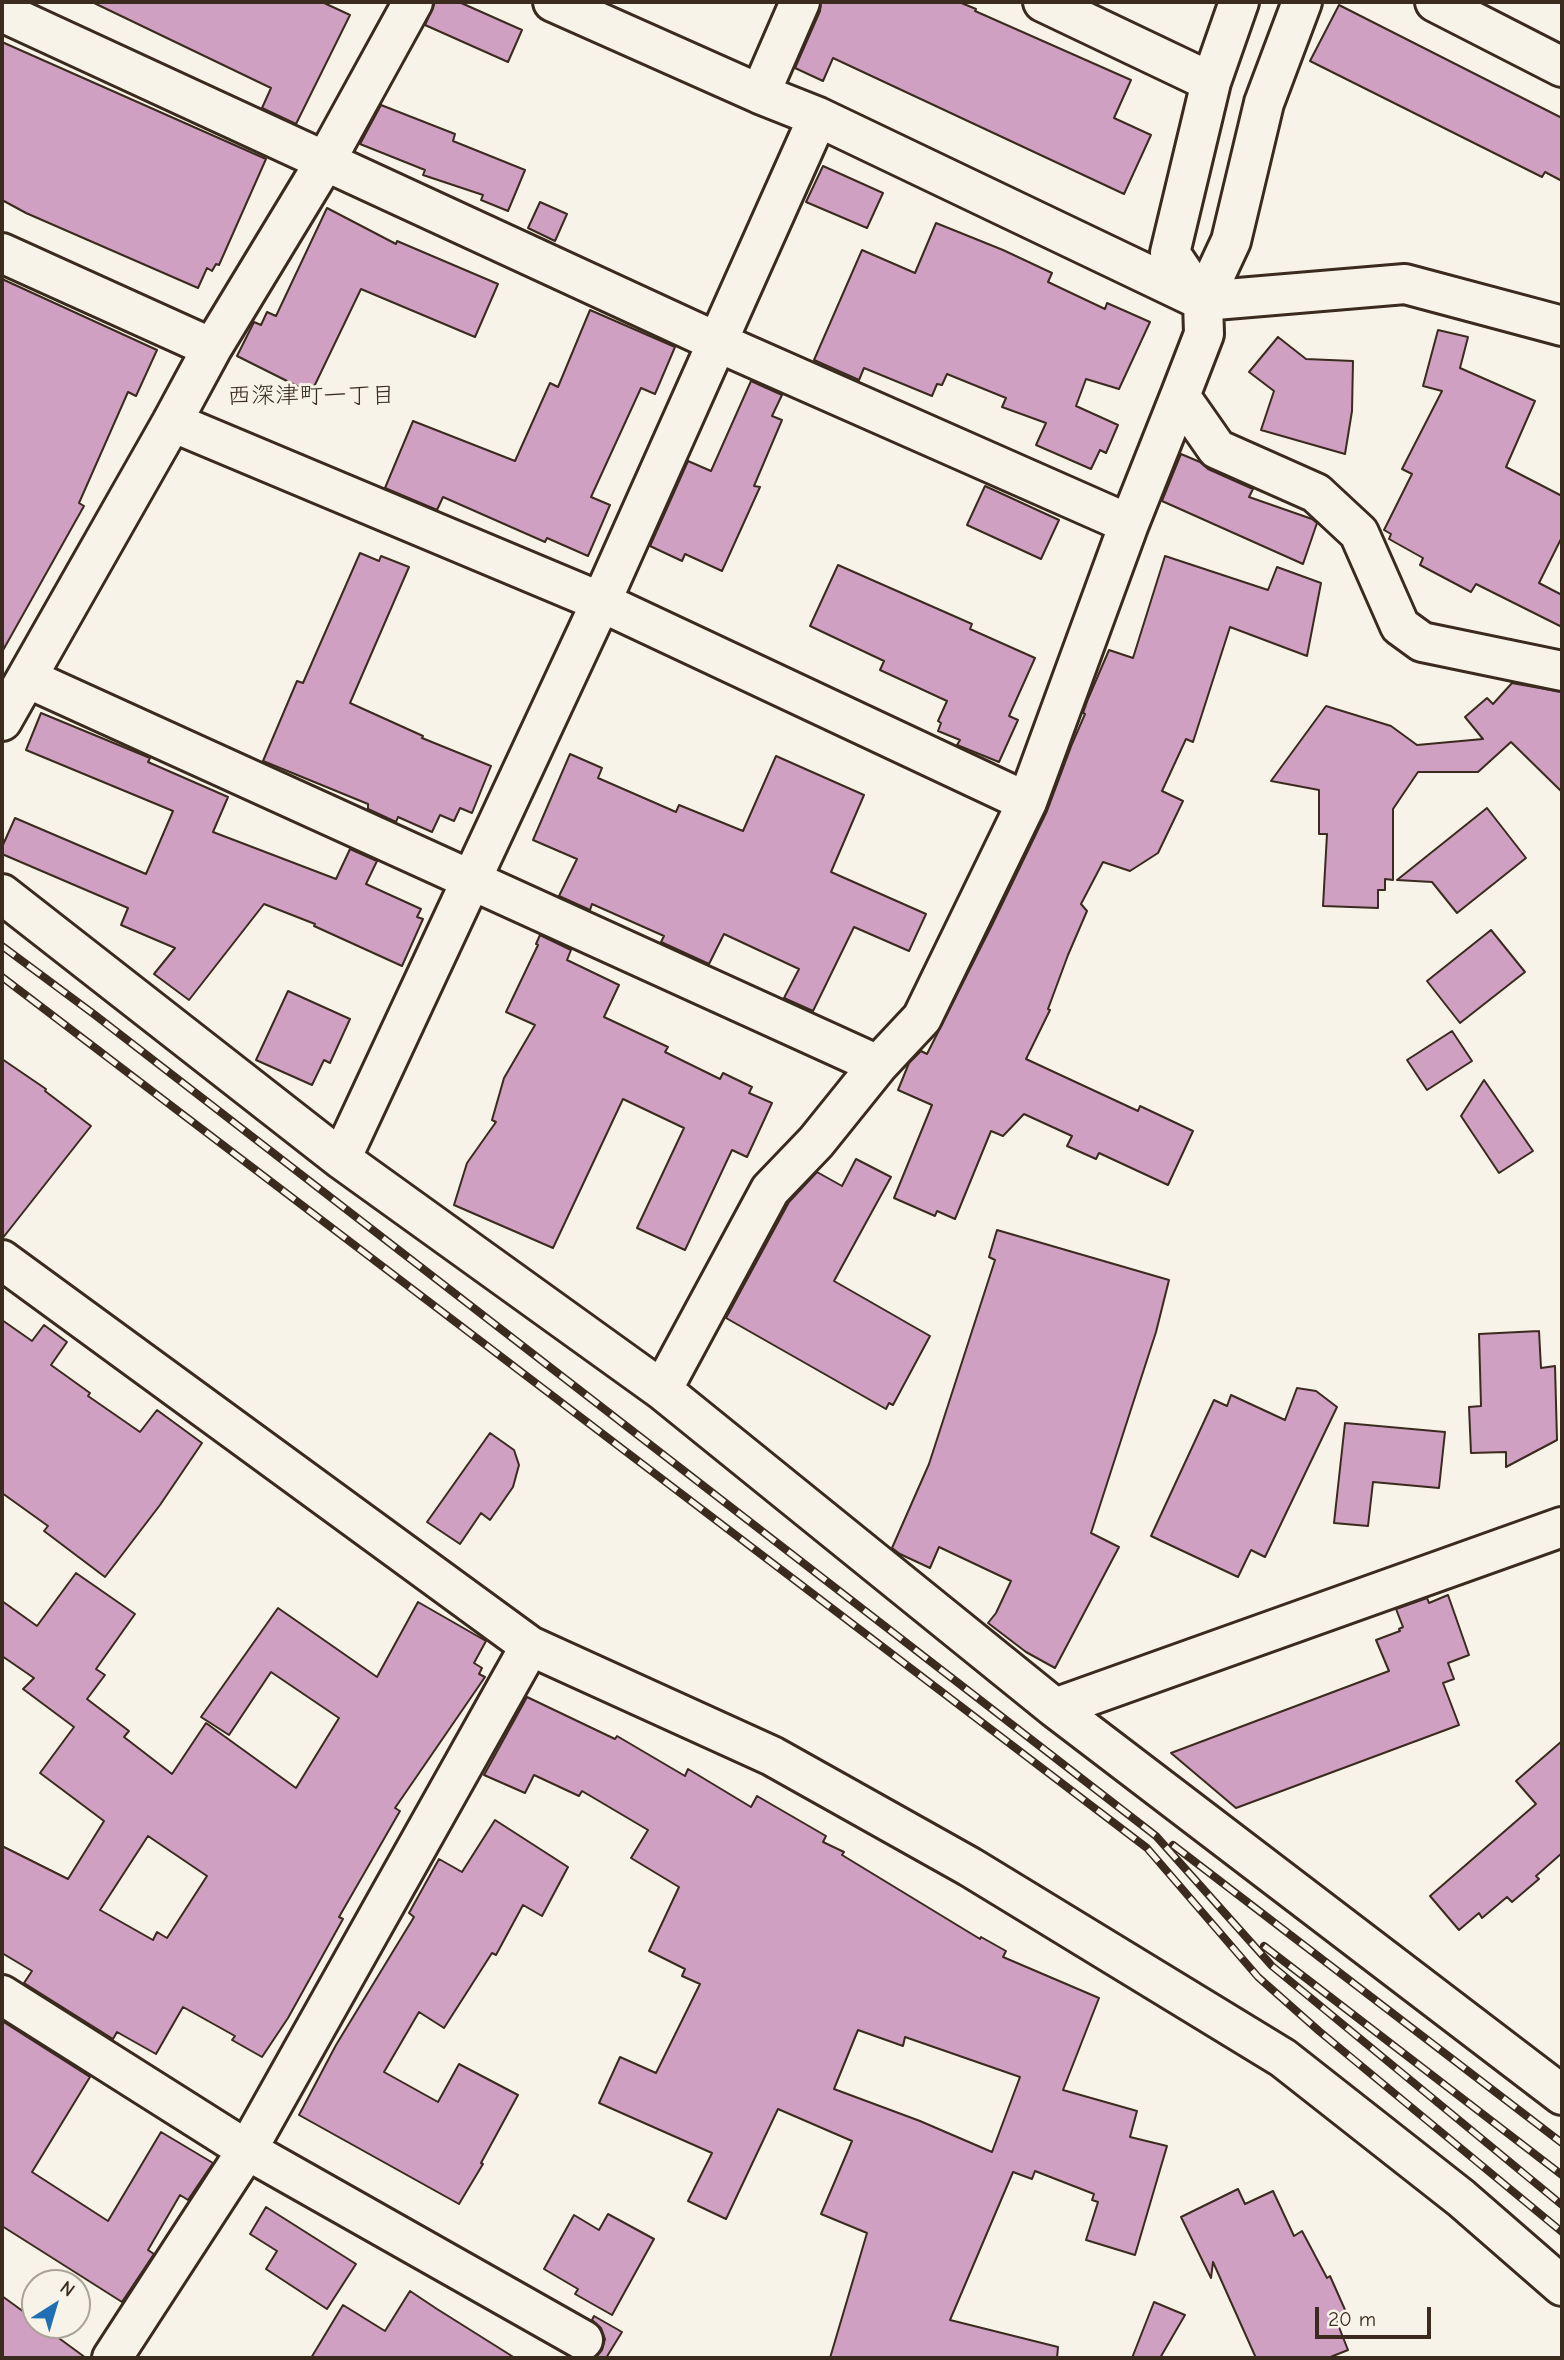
<!DOCTYPE html>
<meta charset="utf-8">
<style>
body{margin:0}
#map{position:relative;width:1564px;height:2360px;overflow:hidden;background:#f7f3e8;font-family:"Comic Neue",sans-serif}
canvas{display:block}
.frame{position:absolute;inset:0;border:4px solid #3b2a1e;pointer-events:none}
.north{position:absolute;left:21px;top:2269px;width:70px;height:70px;box-sizing:border-box;background:#f7f3e8;border:2px solid #aca397;border-radius:50%;rotate:37deg;font-size:19px;font-weight:700;line-height:28px;text-align:center;color:#3b2a1e}
.north::after{content:'';display:block;margin:auto;width:24px;height:32px;background:#1f6fb2;clip-path:polygon(50% 0,100% 100%,50% 72%,0 100%)}
.scale{position:absolute;left:1315px;top:2307px;width:116px;height:32px;box-sizing:border-box;border:4px solid #3b2a1e;border-top:0;padding-left:9px;font-size:21px;line-height:24px;white-space:nowrap;color:#3b2a1e;-webkit-text-stroke:5px #f7f3e8;paint-order:stroke}
</style>
<div id="map">
<canvas width="1564" height="2360"></canvas>
<div class="frame"></div>
<div class="north">N</div>
<div class="scale">20 m</div>
</div>
<script>
const g = document.querySelector('canvas').getContext('2d');
g.lineJoin = 'round';
function fill(path, color) {
  g.fillStyle = color;
  g.fill(path, 'evenodd');
}
function toPath(rows) {
  const path = new Path2D();
  for (const r of rows) {
    path.moveTo(r[0], r[1]);
    for (let i = 2; i < r.length; i += 2) path.lineTo(r[i], r[i + 1]);
  }
  return path;
}
function stroke(path, color, width, dash) {
  g.strokeStyle = color;
  g.lineWidth = width;
  g.lineCap = dash ? 'butt' : 'round';
  g.setLineDash(dash || []);
  g.stroke(path);
}
function write(font, color, halo, rows, align = 'center') {
  g.font = font + ' "Comic Neue","Klee One",sans-serif';
  g.lineWidth = 6;
  g.setLineDash([]);
  g.textBaseline = 'middle';
  g.strokeStyle = halo;
  g.fillStyle = color;
  for (const [text, x, y, turn = 0] of rows) {
    g.save();
    g.translate(x, y);
    g.rotate((+turn || 0) * Math.PI / 180);
    g.textAlign = isNaN(turn) ? turn : align;
    if (halo) g.strokeText(text, 0, 0);
    g.fillText(text, 0, 0);
    g.restore();
  }
}
const building = toPath([
 [92,2,322,2,350,15,296,124,262,108,271,88,92,2],
 [435,2,459,2,522,30,508,62,425,25,435,2],
 [821,2,959,2,976,9,975,11,1131,80,1114,118,1151,135,1124,194,833,58,823,81,795,68,820,11,821,2],
 [1339,5,1562,118,1562,181,1545,172,1542,177,1310,61,1339,5],
 [2,42,266,159,219,265,216,264,212,271,207,268,198,288,26,213,2,200,2,42],
 [381,105,455,134,453,141,525,170,508,211,481,200,483,195,423,175,425,170,360,144,381,105],
 [823,166,883,193,867,228,806,202,823,166],
 [540,202,567,214,555,241,528,228,540,202],
 [327,208,396,244,397,241,498,284,475,337,361,289,311,393,237,356,254,322,261,325,267,312,276,316,327,208],
 [936,223,1003,250,1052,273,1048,282,1105,309,1107,303,1150,322,1119,389,1086,379,1076,406,1118,425,1106,453,1100,450,1091,469,1036,445,1046,423,1002,407,1006,398,947,374,942,385,937,384,932,396,864,368,859,380,814,360,862,250,915,273,936,223],
 [2,279,157,350,136,396,128,392,79,503,84,506,2,652,2,279],
 [590,310,675,347,655,394,641,388,591,497,610,505,588,556,547,538,545,542,443,497,437,510,385,488,413,421,515,461,550,383,558,387,590,310],
 [1438,330,1468,337,1460,368,1535,401,1506,467,1562,496,1562,537,1539,583,1562,595,1562,627,1476,584,1471,592,1420,565,1423,558,1389,539,1391,534,1384,530,1412,474,1402,469,1442,391,1423,386,1438,330],
 [1278,337,1306,359,1353,361,1352,411,1345,454,1261,430,1274,391,1249,372,1278,337],
 [751,381,782,395,772,416,782,420,754,486,760,487,722,571,685,554,682,561,650,546,688,461,711,471,751,381],
 [1181,454,1200,462,1208,469,1253,489,1249,497,1312,519,1317,523,1303,564,1162,501,1181,454],
 [985,486,1059,520,1041,559,967,525,985,486],
 [360,553,379,561,381,556,409,567,350,703,423,736,422,738,491,766,472,813,460,808,454,821,440,815,432,832,398,817,396,822,368,809,368,804,263,761,297,681,303,683,360,553],
 [1165,556,1268,590,1277,567,1321,583,1307,656,1230,627,1193,742,1186,739,1162,791,1183,801,1158,853,1130,871,1103,862,1081,904,1087,911,1068,955,1048,1009,1050,1010,1026,1059,1138,1111,1140,1106,1193,1131,1168,1185,1099,1153,1096,1159,1067,1146,1072,1136,1024,1114,1003,1136,991,1131,955,1219,937,1211,935,1216,894,1198,932,1105,898,1090,909,1063,921,1051,927,1054,992,925,1047,811,1072,744,1085,714,1083,713,1088,699,1109,650,1133,658,1165,556],
 [838,565,972,624,970,629,1035,658,1009,716,1018,720,999,762,957,745,960,740,938,731,941,723,938,721,947,701,880,670,884,661,810,626,838,565],
 [1512,683,1562,692,1562,792,1511,742,1478,772,1418,772,1393,809,1393,880,1385,879,1385,890,1378,890,1378,908,1323,906,1327,834,1319,834,1319,790,1271,781,1326,706,1391,726,1417,745,1483,739,1465,717,1487,698,1493,704,1512,683],
 [41,713,150,758,148,762,228,797,213,832,336,879,350,849,377,861,366,884,421,909,417,917,423,919,402,966,314,926,315,924,264,904,189,1000,154,974,175,948,121,925,128,908,2,854,2,847,15,818,146,874,173,811,26,750,41,713],
 [570,754,602,768,598,778,676,812,679,805,743,831,776,756,864,795,831,872,926,914,909,951,854,927,813,1011,784,998,799,969,724,934,709,964,661,942,664,936,592,904,590,910,559,896,577,859,533,840,570,754],
 [1487,808,1526,858,1457,913,1432,882,1397,880,1487,808],
 [1491,930,1525,972,1460,1023,1427,981,1491,930],
 [540,935,571,950,567,960,619,985,604,1017,668,1047,665,1052,720,1079,723,1073,752,1087,749,1093,772,1103,747,1157,732,1150,685,1250,637,1228,684,1128,623,1099,553,1248,454,1205,467,1163,496,1122,492,1120,504,1078,535,1025,506,1012,538,945,536,944,540,935],
 [288,991,350,1019,330,1063,324,1060,312,1085,256,1060,288,991],
 [1452,1031,1472,1061,1427,1090,1407,1060,1452,1031],
 [2,1059,46,1089,45,1091,91,1126,2,1239,2,1059],
 [1484,1080,1533,1151,1499,1173,1461,1116,1484,1080],
 [856,1159,891,1177,834,1281,930,1336,893,1405,889,1403,886,1409,726,1318,789,1202,817,1172,842,1186,856,1159],
 [997,1230,1169,1280,1156,1332,1091,1533,1119,1547,1055,1668,1026,1652,988,1623,996,1613,1011,1581,939,1547,930,1568,900,1554,892,1548,929,1464,995,1260,989,1257,997,1230],
 [2,1320,32,1341,44,1325,67,1342,51,1365,90,1393,88,1396,140,1432,157,1410,202,1443,160,1505,105,1577,44,1531,48,1526,2,1493,2,1320],
 [1539,1331,1541,1368,1555,1366,1557,1440,1506,1467,1506,1452,1471,1453,1469,1407,1481,1406,1479,1334,1539,1331],
 [1297,1388,1316,1391,1337,1407,1265,1557,1251,1550,1238,1577,1151,1536,1214,1400,1227,1406,1231,1395,1285,1420,1297,1388],
 [1345,1423,1445,1432,1439,1488,1373,1482,1368,1526,1334,1523,1345,1423],
 [490,1433,514,1450,519,1465,513,1487,490,1520,481,1513,460,1544,427,1522,490,1433],
 [76,1573,135,1614,96,1669,105,1675,87,1699,129,1731,124,1737,172,1774,206,1723,296,1788,339,1718,271,1672,229,1735,201,1717,278,1608,377,1677,418,1602,486,1641,474,1663,482,1668,479,1674,485,1677,395,1808,400,1811,339,1917,343,1919,288,2018,262,2057,232,2040,235,2036,183,2007,156,2054,117,2032,113,2039,24,1983,32,1971,2,1953,2,1846,68,1879,104,1821,40,1773,74,1727,23,1689,34,1678,2,1656,2,1601,37,1626,76,1573],
 [148,1836,207,1876,167,1938,157,1932,153,1940,100,1910,148,1836],
 [1448,1595,1469,1655,1448,1663,1454,1679,1443,1683,1459,1725,1236,1808,1171,1753,1389,1671,1376,1640,1400,1631,1399,1629,1403,1627,1396,1609,1427,1598,1429,1603,1448,1595],
 [527,1697,615,1739,617,1736,685,1776,688,1769,751,1807,757,1796,826,1836,823,1842,844,1852,842,1855,980,1939,981,1937,1006,1951,1003,1957,1099,1998,1063,2090,1137,2111,1130,2137,1167,2146,1135,2255,1086,2240,1098,2202,1092,2200,1094,2194,1035,2171,1032,2179,1013,2172,950,2320,1058,2347,1057,2358,830,2358,867,2233,821,2214,852,2141,778,2109,726,2219,688,2201,712,2153,599,2103,620,2057,656,2073,700,1984,682,1976,685,1969,649,1951,679,1887,631,1858,648,1830,582,1791,579,1796,534,1775,525,1793,484,1775,527,1697],
 [858,2030,903,2046,905,2037,1020,2077,992,2152,920,2121,834,2089,858,2030],
 [1562,1741,1562,1853,1536,1876,1539,1879,1512,1902,1507,1897,1482,1918,1479,1913,1459,1930,1430,1896,1536,1804,1516,1781,1562,1741],
 [495,1820,568,1867,542,1916,523,1905,496,1955,492,1953,444,2028,419,2012,384,2072,438,2102,459,2064,518,2095,481,2163,483,2164,459,2204,299,2115,336,2045,414,1917,409,1913,439,1859,462,1872,495,1820],
 [2,2021,90,2077,32,2172,108,2221,161,2132,213,2163,188,2200,180,2195,148,2250,154,2254,122,2302,2,2226,2,2021],
 [1238,2189,1245,2204,1273,2191,1294,2236,1302,2231,1327,2278,1330,2276,1346,2312,1335,2317,1348,2350,1328,2358,1256,2358,1213,2262,1211,2278,1181,2217,1238,2189],
 [266,2207,356,2264,327,2309,266,2269,277,2251,250,2234,266,2207],
 [608,2214,654,2239,612,2315,575,2294,578,2289,544,2269,574,2215,599,2230,608,2214],
 [410,2291,437,2309,515,2358,311,2358,343,2305,385,2331,410,2291],
 [2,2296,35,2320,35,2325,41,2325,86,2358,2,2358,2,2296],
 [1154,2302,1185,2315,1160,2358,1132,2358,1154,2302],
 [594,2316,622,2332,606,2358,595,2358,602,2350,605,2339,601,2328,592,2320,594,2316]
]);
fill(building, '#cfa0c1');
stroke(building, '#3b2a1e', 2);
const minor = toPath([
 [553,2,760,94,818,117,1203,301,1405,284,1562,326],
 [1043,2,1211,82],
 [1302,2,1264,103,1231,241,1203,301,1204,334,1180,396,1217,449,1316,493,1359,533,1400,626,1422,642,1562,671],
 [1435,2,1562,67],
 [2,12,717,342,1129,524],
 [760,94,800,2],
 [2,253,212,348],
 [1201,299,1170,253,1211,82,1239,2],
 [172,422,601,602,1027,802],
 [27,678,878,1065],
 [2,721,172,422,212,348,326,160,413,2],
 [2,894,341,1159,662,1390,1055,1708,1562,2095],
 [341,1159,601,602,818,117],
 [2,1260,530,1646,772,1756,970,1867,1283,2058,1461,2198,1562,2286],
 [662,1390,770,1190,816,1142,878,1065,922,1018,1027,802,1129,524,1180,396],
 [1055,1708,1562,1527],
 [2,1995,247,2150,583,2340],
 [112,2358,247,2150,530,1646]
]);
stroke(minor, '#3b2a1e', 44);
stroke(minor, '#f7f3e8', 38);
const rail = toPath([
 [2,946,95,1015,1156,1836,1272,1966,1562,2205],
 [2,977,1147,1848,1258,1977,1319,2031,1562,2232],
 [1173,1845,1562,2143],
 [1264,1946,1562,2175]
]);
stroke(rail, '#3b2a1e', 8);
stroke(rail, '#f7f3e8', 5, [16]);
write('24px', '#3b2a1e', '#f7f3e8', [
 ["西深津町一丁目",311,396]
]);
</script>
